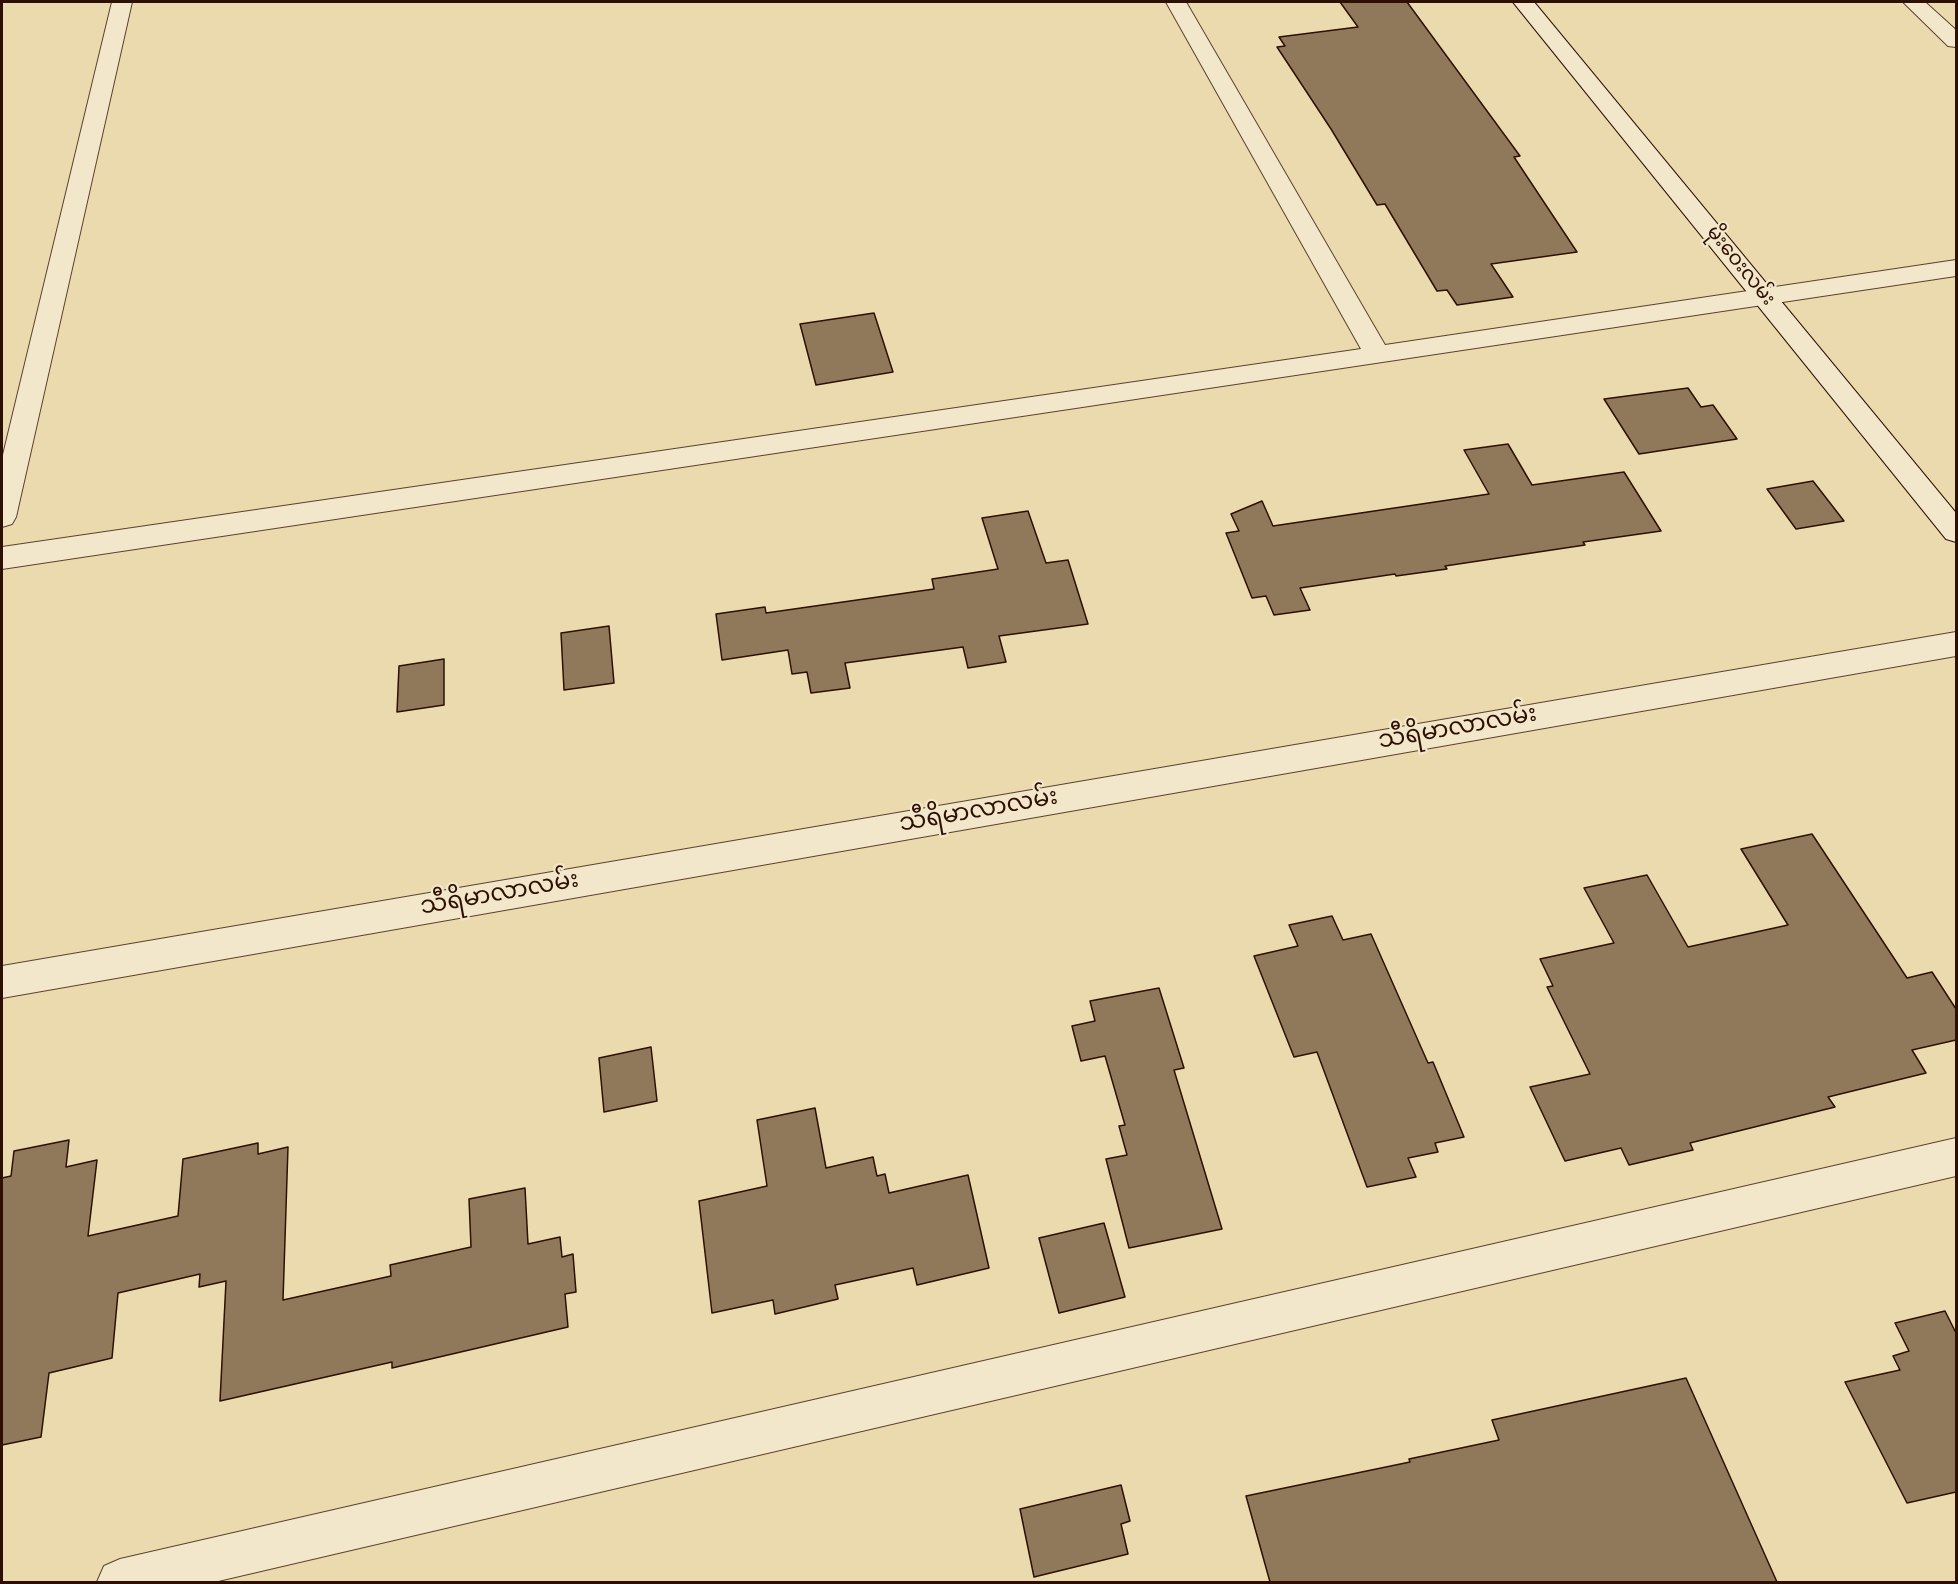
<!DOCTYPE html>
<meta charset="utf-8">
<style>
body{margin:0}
#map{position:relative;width:1958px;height:1584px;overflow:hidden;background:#ebdaad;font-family:"Sorts Mill Goudy",serif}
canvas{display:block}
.frame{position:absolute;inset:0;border:3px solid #2d1003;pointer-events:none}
</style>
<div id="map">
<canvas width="1958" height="1584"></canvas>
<div class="frame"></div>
</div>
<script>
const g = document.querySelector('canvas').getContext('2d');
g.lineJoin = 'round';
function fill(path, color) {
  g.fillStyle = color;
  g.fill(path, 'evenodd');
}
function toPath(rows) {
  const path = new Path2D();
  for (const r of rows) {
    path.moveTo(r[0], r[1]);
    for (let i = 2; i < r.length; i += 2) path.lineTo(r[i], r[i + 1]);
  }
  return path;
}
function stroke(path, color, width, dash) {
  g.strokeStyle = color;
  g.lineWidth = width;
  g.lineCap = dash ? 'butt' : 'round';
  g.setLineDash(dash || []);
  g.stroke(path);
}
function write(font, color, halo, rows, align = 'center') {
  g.font = font + ' "Sorts Mill Goudy","Noto Sans Myanmar",serif';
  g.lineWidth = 4.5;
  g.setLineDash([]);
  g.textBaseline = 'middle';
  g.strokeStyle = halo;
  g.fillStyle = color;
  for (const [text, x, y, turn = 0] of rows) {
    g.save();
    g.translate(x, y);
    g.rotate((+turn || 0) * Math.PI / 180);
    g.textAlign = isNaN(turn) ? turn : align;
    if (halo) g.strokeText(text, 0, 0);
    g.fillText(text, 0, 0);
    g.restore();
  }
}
const building = toPath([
 [1340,2,1407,2,1520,156,1514,157,1577,252,1491,264,1513,297,1457,305,1447,290,1437,291,1385,204,1377,205,1331,129,1277,47,1285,46,1279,37,1358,27,1340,2],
 [874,313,893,372,816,385,800,324,874,313],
 [1688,388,1701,407,1713,405,1737,439,1639,454,1604,399,1688,388],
 [1508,444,1532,485,1624,472,1661,531,1583,542,1585,545,1445,566,1447,569,1396,576,1395,574,1300,588,1310,610,1274,615,1266,596,1252,598,1226,533,1239,531,1231,514,1262,501,1273,526,1489,494,1464,450,1508,444],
 [1813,481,1844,521,1796,529,1767,489,1813,481],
 [1028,511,1046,563,1068,560,1088,624,999,636,1006,662,968,668,963,647,845,663,850,688,811,693,807,672,792,674,788,650,722,660,716,614,765,607,766,613,934,589,932,579,998,569,982,518,1028,511],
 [609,626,614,683,564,690,561,633,609,626],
 [444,659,444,705,397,712,399,666,444,659],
 [1812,834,1907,978,1932,972,1956,1009,1956,1040,1912,1050,1926,1073,1828,1097,1835,1107,1690,1143,1693,1150,1629,1165,1621,1148,1565,1161,1530,1087,1590,1074,1547,987,1553,986,1540,959,1614,943,1584,888,1647,875,1688,947,1788,925,1741,849,1812,834],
 [1332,916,1343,940,1371,934,1428,1063,1433,1062,1464,1137,1435,1143,1438,1152,1408,1158,1416,1177,1367,1187,1317,1052,1294,1057,1254,956,1298,946,1289,925,1332,916],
 [1159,988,1184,1068,1174,1070,1222,1229,1129,1248,1106,1159,1127,1155,1119,1126,1125,1125,1105,1056,1081,1061,1072,1026,1095,1021,1090,1001,1159,988],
 [651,1047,657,1101,604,1112,599,1058,651,1047],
 [815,1108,826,1168,873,1157,877,1176,885,1174,889,1193,968,1175,989,1268,917,1285,913,1268,835,1285,838,1299,775,1314,773,1300,712,1313,699,1201,767,1186,757,1120,815,1108],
 [69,1140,66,1167,97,1160,88,1236,178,1216,183,1159,258,1143,258,1154,288,1147,283,1300,391,1276,390,1265,471,1247,469,1199,525,1188,528,1244,560,1237,562,1257,573,1254,576,1292,565,1294,568,1327,392,1368,392,1362,220,1401,226,1281,199,1287,200,1274,118,1293,112,1358,49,1373,41,1437,2,1445,2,1178,11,1176,14,1151,69,1140],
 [1104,1223,1125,1297,1059,1313,1039,1238,1104,1223],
 [1945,1311,1956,1333,1956,1492,1907,1503,1845,1382,1900,1370,1893,1356,1909,1351,1895,1323,1945,1311],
 [1686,1378,1777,1582,1270,1582,1246,1496,1410,1462,1409,1459,1499,1440,1492,1420,1686,1378],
 [1121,1485,1130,1521,1121,1524,1128,1554,1034,1577,1020,1509,1121,1485]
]);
fill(building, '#90795b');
stroke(building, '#2d1003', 1.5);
const street = toPath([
 [112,2,132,2,16,517,12,524,2,527,2,459,112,2],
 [1166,2,1186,2,1385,345,1956,260,1956,276,2,569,2,547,1361,349,1166,2],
 [1903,2,1925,2,1956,30,1956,47,1948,46,1903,2],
 [1956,632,1956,656,2,998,2,966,1956,632],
 [1956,1138,1956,1176,214,1582,97,1582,104,1566,120,1559,1956,1138]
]);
const secondary = toPath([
 [1513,2,1534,2,1956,513,1956,542,1946,539,1513,2]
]);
stroke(street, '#5c422e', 2);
stroke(secondary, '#2d1003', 2);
fill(street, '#f2e7ca');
fill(secondary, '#f2e7ca');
write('20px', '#2d1003', '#f2e7ca', [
 ["မိုးဝေးလမ်း",1739,267,51]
]);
write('24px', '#2d1003', '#f2e7ca', [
 ["သီရိမာလာလမ်း",1458,730,-10],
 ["သီရိမာလာလမ်း",979,813,-10],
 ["သီရိမာလာလမ်း",500,896,-10]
]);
</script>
